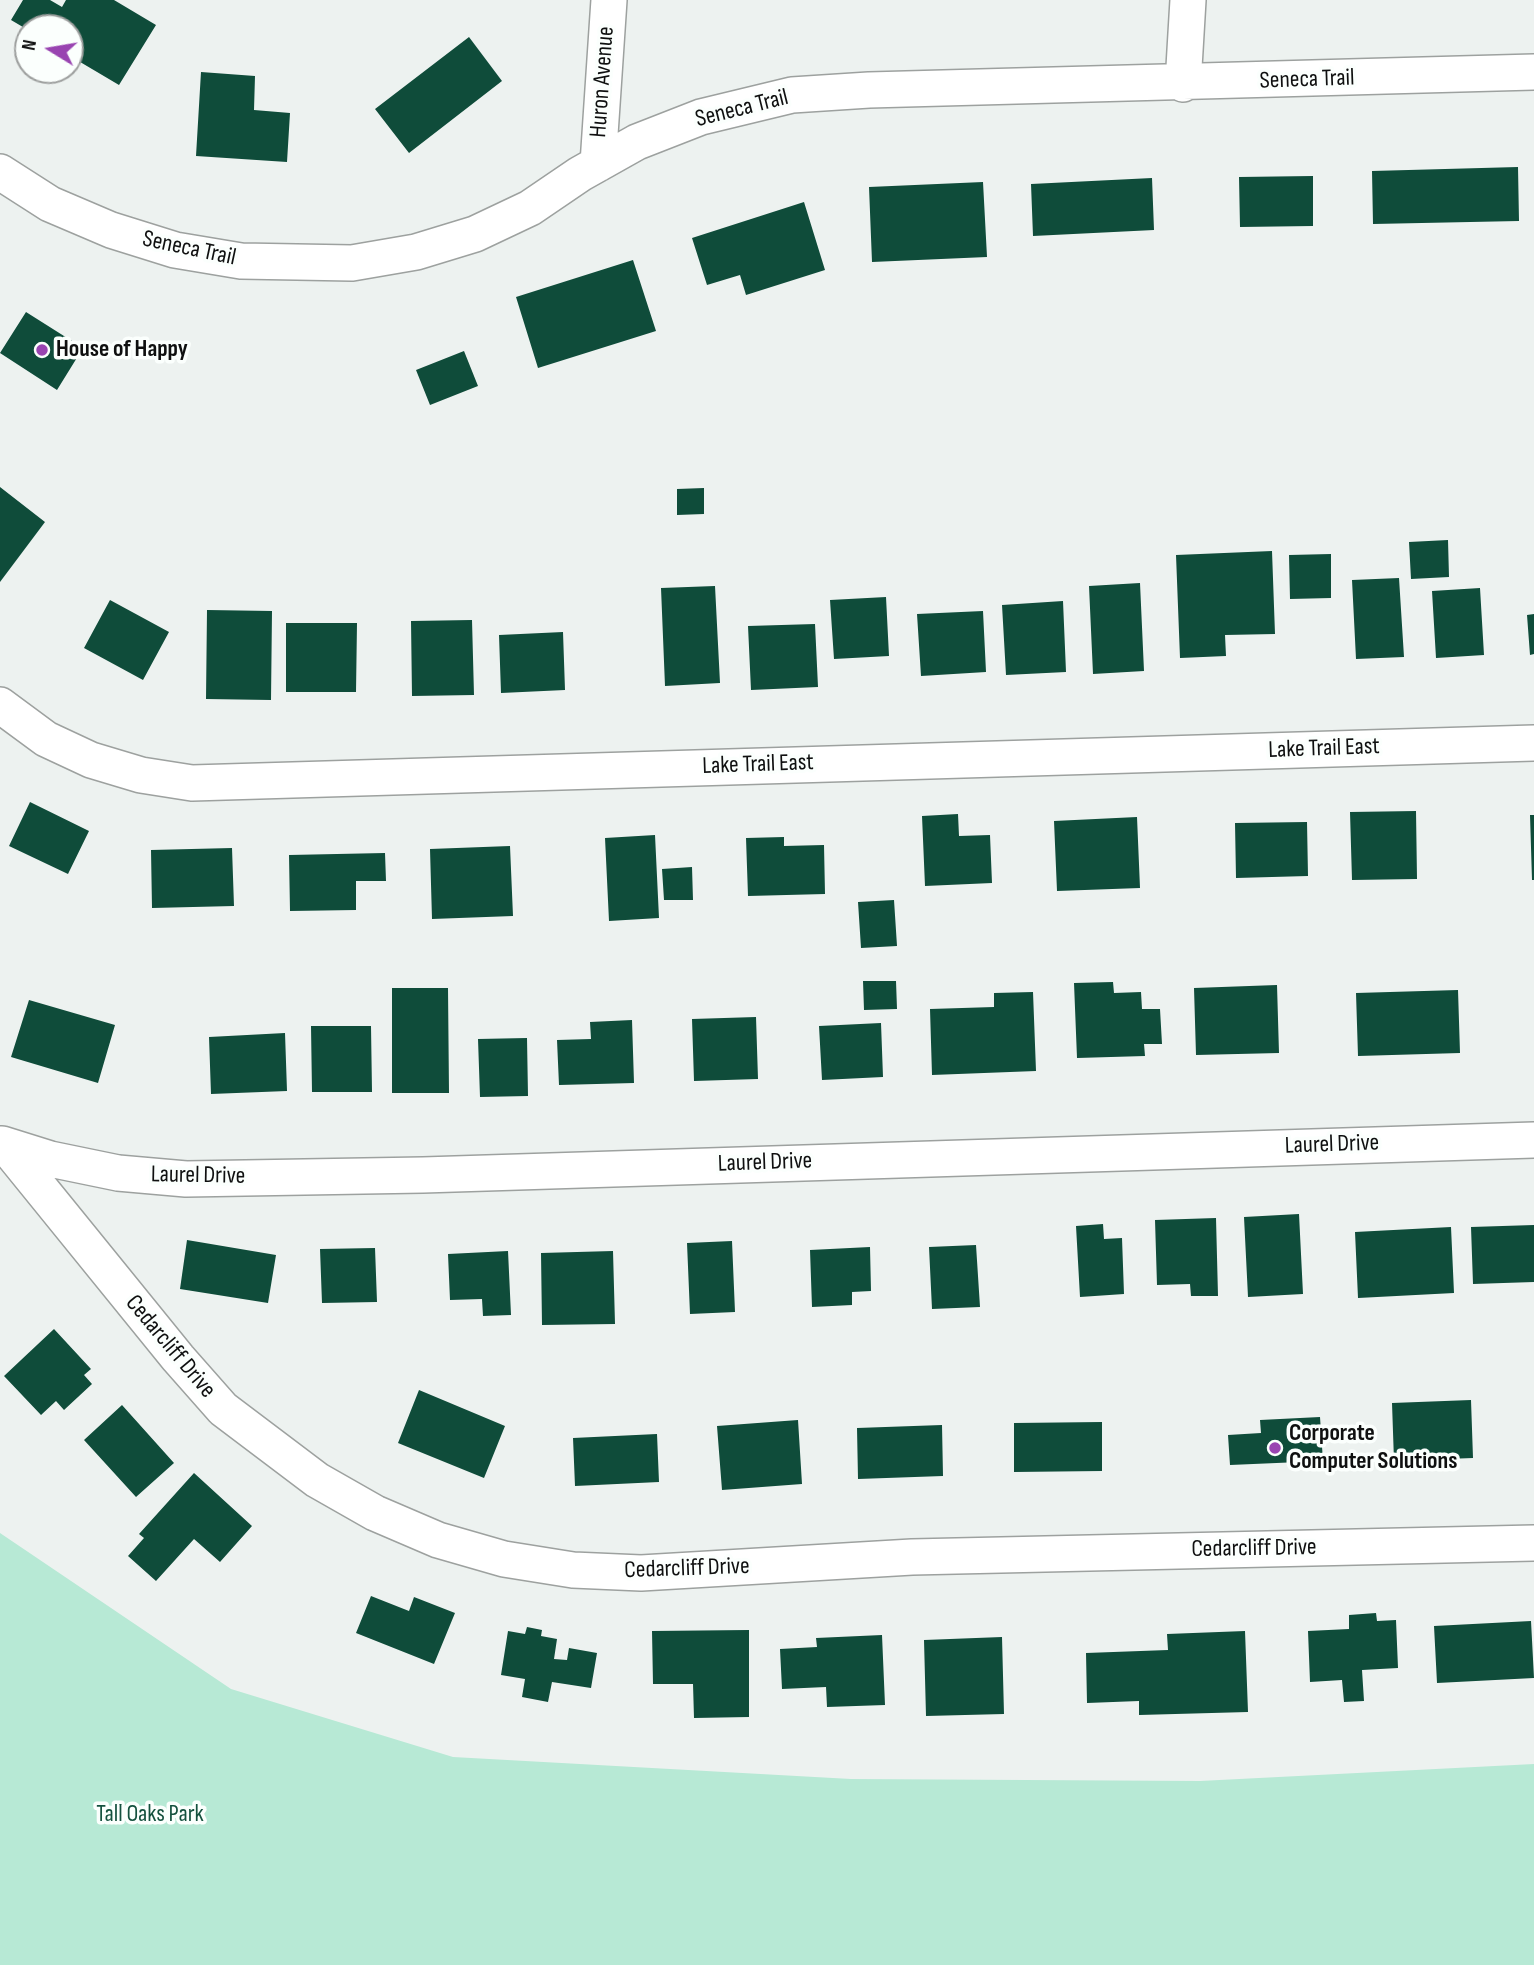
<!DOCTYPE html>
<style>
body{margin:0}
#map{position:relative;width:1534px;height:1965px;overflow:hidden;background:#edf2f0;font-family:"Sofia Sans Condensed",sans-serif}
canvas{display:block}
.north{position:absolute;left:14px;top:14px;width:70px;height:70px;box-sizing:border-box;background:#fbfffd;border:2px solid #9d9f9e;border-radius:50%;rotate:281deg;font-size:19px;font-weight:700;line-height:28px;text-align:center;color:#0f1010}
.north::after{content:'';display:block;margin:auto;width:24px;height:32px;background:#9944b1;clip-path:polygon(50% 0,100% 100%,50% 72%,0 100%)}
</style>
<div id="map">
<canvas width="1534" height="1965"></canvas>
<div class="north">N</div>
</div>
<script>
const g = document.querySelector('canvas').getContext('2d');
g.lineJoin = 'round';
function fill(path, color) {
  g.fillStyle = color;
  g.fill(path, 'evenodd');
}
function toPath(rows) {
  const path = new Path2D();
  for (const r of rows) {
    path.moveTo(r[0], r[1]);
    for (let i = 2; i < r.length; i += 2) path.lineTo(r[i], r[i + 1]);
  }
  return path;
}
function stroke(path, color, width, dash) {
  g.strokeStyle = color;
  g.lineWidth = width;
  g.lineCap = dash ? 'butt' : 'round';
  g.setLineDash(dash || []);
  g.stroke(path);
}
function write(font, color, halo, rows, align = 'center') {
  g.font = font + ' "Sofia Sans Condensed",sans-serif';
  g.lineWidth = 7;
  g.setLineDash([]);
  g.textBaseline = 'middle';
  g.strokeStyle = halo;
  g.fillStyle = color;
  for (const [text, x, y, turn = 0] of rows) {
    g.save();
    g.translate(x, y);
    g.rotate((+turn || 0) * Math.PI / 180);
    g.textAlign = isNaN(turn) ? turn : align;
    if (halo) g.strokeText(text, 0, 0);
    g.fillText(text, 0, 0);
    g.restore();
  }
}
fill(toPath([
 [0,1533,231,1689,453,1757,851,1779,1200,1781,1534,1764,1534,1965,0,1965]
]), '#b7e9d5');
fill(toPath([
 [23,0,50,0,62,7,66,0,114,0,156,25,119,85,70,56,70,28,28,30,11,20],
 [469,37,502,81,409,153,375,109],
 [201,72,255,76,254,110,290,113,287,162,196,156],
 [1518,167,1519,221,1373,224,1372,171],
 [1313,176,1313,226,1240,227,1239,177],
 [1152,178,1154,230,1033,236,1031,184],
 [983,182,987,257,872,262,869,187],
 [804,202,825,270,746,295,740,275,707,285,692,238],
 [633,260,656,331,538,368,516,297],
 [26,312,83,348,57,390,0,353],
 [464,351,478,386,430,405,416,370],
 [0,487,45,522,0,582],
 [704,488,704,514,677,515,677,489],
 [1448,540,1449,577,1411,579,1409,542],
 [1272,551,1275,634,1225,635,1226,656,1180,658,1176,555],
 [1331,554,1331,598,1290,599,1289,555],
 [1399,578,1404,657,1356,659,1352,580],
 [1140,583,1144,671,1093,674,1089,586],
 [715,586,720,683,665,686,661,588],
 [1480,588,1484,655,1436,658,1432,591],
 [886,597,889,656,834,659,830,600],
 [110,600,169,632,143,680,84,648],
 [1063,601,1066,672,1006,675,1002,605],
 [207,610,272,611,271,700,206,699],
 [983,611,986,672,921,676,917,614],
 [1534,614,1534,654,1530,655,1527,615],
 [472,620,474,695,412,696,411,621],
 [286,623,357,623,356,692,286,692],
 [815,624,818,687,751,690,748,626],
 [563,632,565,690,501,693,499,635],
 [30,802,89,831,68,874,9,846],
 [1416,811,1417,879,1352,880,1350,812],
 [958,814,959,836,990,835,992,883,925,886,922,816],
 [1530,815,1534,815,1534,880,1532,880],
 [1137,817,1140,888,1057,891,1054,821],
 [1307,822,1308,876,1236,878,1235,823],
 [655,835,659,918,609,921,605,838],
 [784,837,784,846,824,845,825,894,748,896,746,838],
 [510,846,513,916,432,919,430,849],
 [232,848,234,906,152,908,151,850],
 [385,853,386,881,356,881,356,910,290,911,289,855],
 [692,867,693,900,664,900,662,869],
 [894,900,897,946,861,948,858,902],
 [863,981,896,981,897,1009,864,1010],
 [1113,982,1114,993,1141,992,1142,1009,1160,1009,1162,1044,1144,1044,1145,1056,1077,1058,1074,983],
 [1277,985,1279,1053,1196,1055,1194,988],
 [392,988,448,988,449,1093,392,1093],
 [1458,990,1460,1053,1358,1056,1356,993],
 [1033,992,1036,1071,932,1075,930,1009,994,1007,994,993],
 [29,1000,115,1025,98,1083,11,1057],
 [756,1017,758,1079,694,1081,692,1019],
 [632,1020,634,1083,559,1085,557,1040,591,1039,590,1022],
 [881,1023,883,1077,822,1080,819,1026],
 [311,1026,371,1026,372,1092,312,1092],
 [285,1033,287,1091,211,1094,209,1037],
 [527,1038,528,1096,480,1097,478,1039],
 [1299,1214,1303,1294,1248,1297,1244,1217],
 [1216,1218,1218,1296,1191,1296,1190,1284,1157,1285,1155,1220],
 [1103,1224,1104,1239,1122,1238,1124,1294,1080,1297,1076,1226],
 [1534,1225,1534,1282,1473,1284,1471,1227],
 [1451,1227,1454,1293,1358,1298,1355,1232],
 [187,1240,276,1255,268,1303,180,1289],
 [732,1241,735,1312,690,1314,687,1243],
 [976,1245,980,1307,932,1309,929,1247],
 [870,1247,871,1291,852,1292,852,1305,812,1307,810,1250],
 [375,1248,377,1302,322,1303,320,1249],
 [508,1251,511,1315,483,1316,482,1299,450,1300,448,1254],
 [613,1251,615,1324,542,1325,541,1253],
 [54,1329,91,1369,84,1375,92,1384,64,1410,56,1401,41,1415,4,1376],
 [419,1390,505,1426,484,1478,398,1443],
 [1471,1400,1473,1458,1394,1461,1392,1403],
 [122,1405,174,1463,136,1497,84,1440],
 [1320,1417,1323,1461,1230,1465,1228,1435,1261,1433,1260,1420],
 [798,1420,802,1484,722,1490,717,1426],
 [1102,1422,1102,1471,1014,1472,1014,1423],
 [942,1425,943,1476,858,1479,857,1428],
 [657,1434,659,1482,575,1486,573,1438],
 [194,1473,252,1526,220,1562,194,1539,156,1581,128,1556,144,1538,139,1534],
 [371,1596,409,1611,414,1597,455,1613,434,1664,356,1633],
 [1376,1613,1377,1621,1396,1620,1398,1668,1362,1670,1364,1701,1344,1702,1342,1680,1310,1682,1308,1631,1349,1629,1349,1615],
 [1531,1621,1534,1678,1437,1683,1434,1626],
 [527,1627,542,1630,541,1636,557,1639,554,1659,567,1660,569,1648,597,1653,591,1688,552,1682,548,1702,522,1697,525,1679,501,1675,508,1631,525,1634],
 [749,1630,749,1717,694,1718,693,1684,653,1684,652,1631],
 [1245,1631,1248,1712,1139,1715,1139,1701,1087,1703,1086,1653,1168,1650,1167,1634],
 [882,1635,885,1705,827,1707,826,1687,782,1689,780,1649,817,1647,816,1638],
 [1002,1637,1004,1714,926,1716,924,1640]
]), '#0f4c3a');
const minor = toPath([
 [1183,84,1188,0],
 [598,164,609,0],
 [0,172,50,204,111,230,175,250,241,261,352,263,416,252,475,234,530,208,580,174,637,142,701,117,792,95,869,90,1534,72],
 [0,705,46,739,91,760,141,775,192,783,1534,743],
 [2,1144,50,1159,118,1173,186,1179,423,1175,1534,1140],
 [6,1146,178,1358,223,1409,317,1480,375,1513,438,1540,504,1559,573,1570,641,1573,912,1557,1534,1543]
]);
stroke(minor, '#9da19f', 38);
stroke(minor, '#fff', 35);
for (const [x, y, r, color] of [
 [42,350,7,"#9944b1"],
 [1275,1448,7,"#9944b1"]
]) {
  const dot = new Path2D();
  dot.arc(x, y, r, 0, 2 * Math.PI);
  g.fillStyle = color;
  g.fill(dot);
  stroke(dot, '#fbfffd', 2.5);
}
write('24px', '#0f1010', '#fbfffd', [
 ["Seneca Trail",1307,80,-2],
 ["Huron Avenue",603,82,-86],
 ["Seneca Trail",742,109,-14],
 ["Seneca Trail",189,249,12],
 ["Lake Trail East",1324,749,-2],
 ["Lake Trail East",758,765,-2],
 ["Laurel Drive",1332,1145,-2],
 ["Laurel Drive",765,1163,-2],
 ["Laurel Drive",198,1176,1],
 ["Cedarcliff Drive",170,1347,50],
 ["Cedarcliff Drive",1254,1549,-1],
 ["Cedarcliff Drive",687,1569,-2]
]);
write('bold 24px', '#0f1010', '#fbfffd', [
 ["House of Happy",56,350],
 ["Corporate",1289,1434],
 ["Computer Solutions",1289,1462]
], 'left');
write('24px', '#14513e', '#fbfffd', [
 ["Tall Oaks Park",150,1815]
]);
</script>
